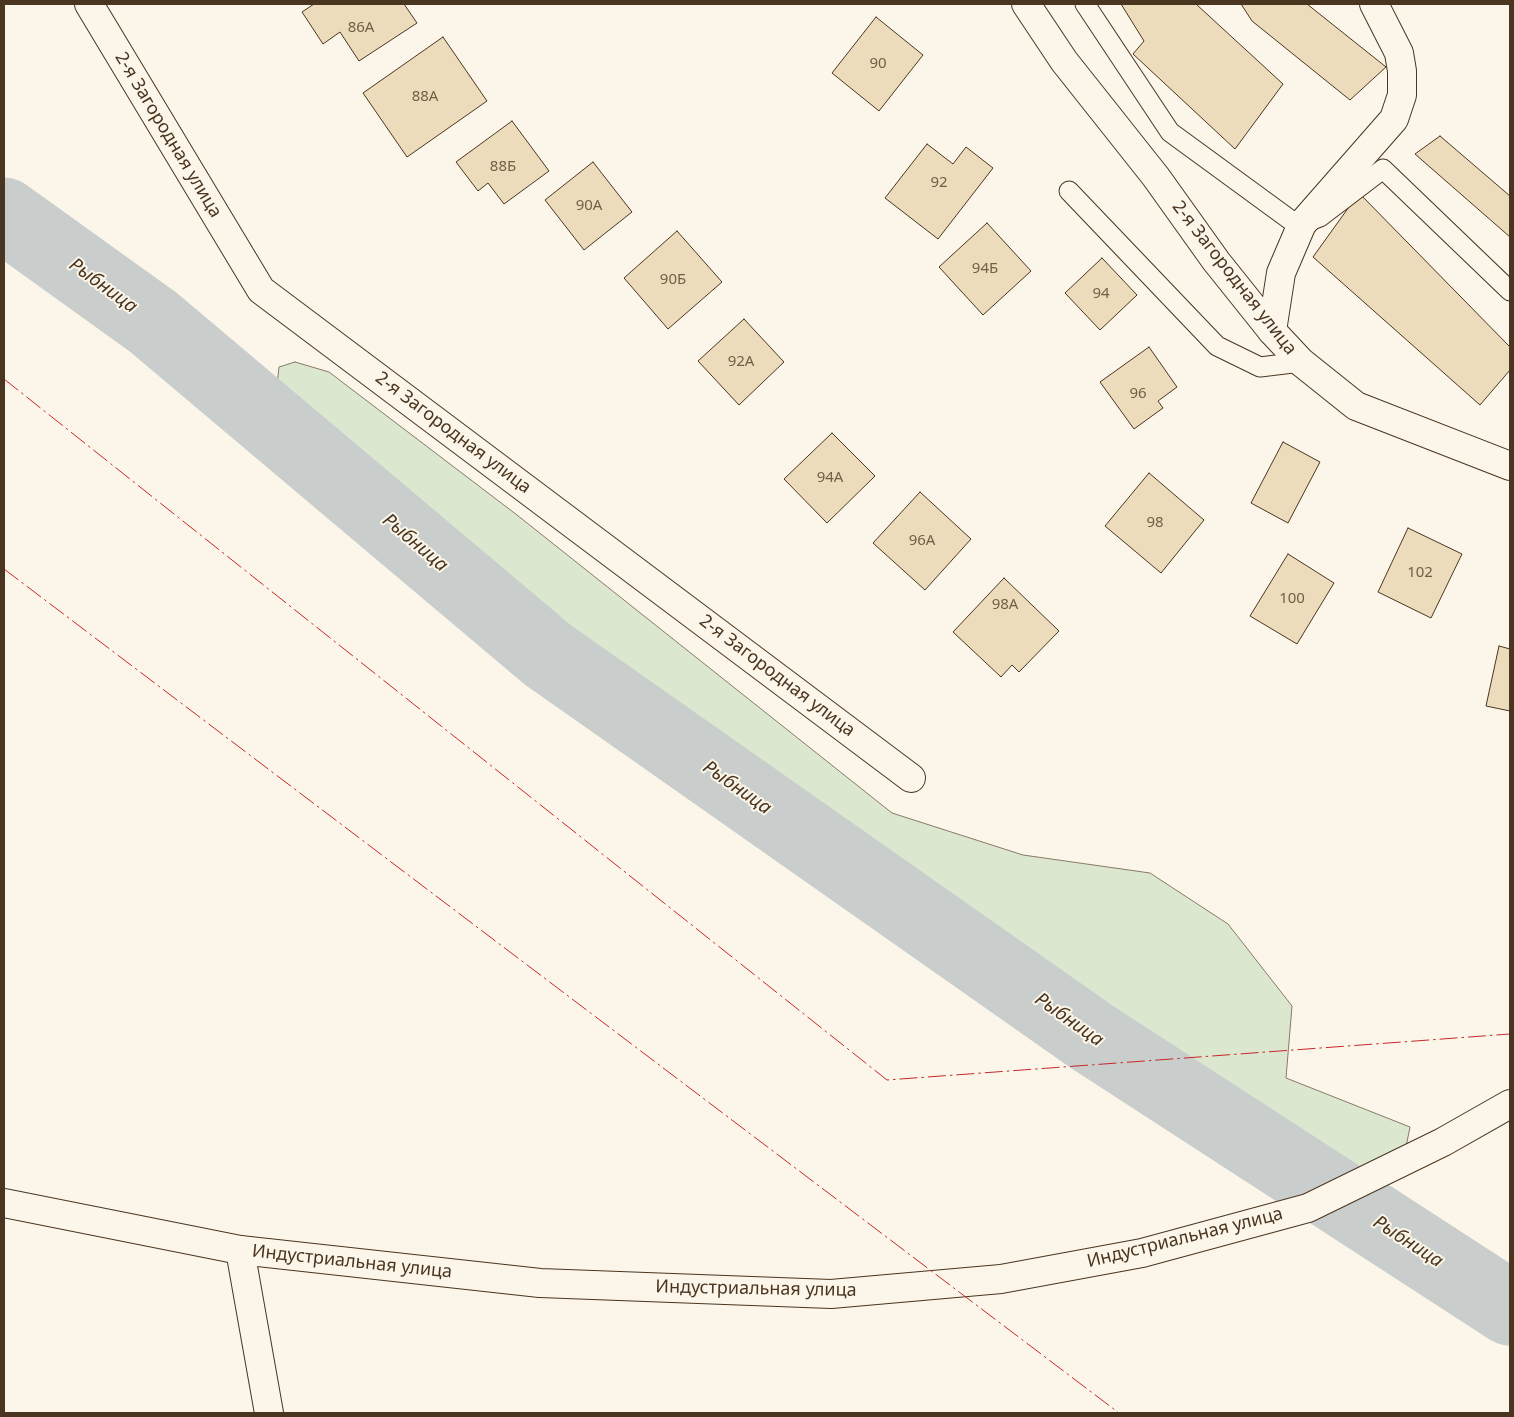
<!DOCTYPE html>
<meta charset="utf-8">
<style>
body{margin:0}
#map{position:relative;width:1514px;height:1417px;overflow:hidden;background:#fbf6e9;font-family:"Noto Sans",sans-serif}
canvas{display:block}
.frame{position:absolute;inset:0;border:5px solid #4a3520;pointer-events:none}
</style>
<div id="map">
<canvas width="1514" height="1417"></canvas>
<div class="frame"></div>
</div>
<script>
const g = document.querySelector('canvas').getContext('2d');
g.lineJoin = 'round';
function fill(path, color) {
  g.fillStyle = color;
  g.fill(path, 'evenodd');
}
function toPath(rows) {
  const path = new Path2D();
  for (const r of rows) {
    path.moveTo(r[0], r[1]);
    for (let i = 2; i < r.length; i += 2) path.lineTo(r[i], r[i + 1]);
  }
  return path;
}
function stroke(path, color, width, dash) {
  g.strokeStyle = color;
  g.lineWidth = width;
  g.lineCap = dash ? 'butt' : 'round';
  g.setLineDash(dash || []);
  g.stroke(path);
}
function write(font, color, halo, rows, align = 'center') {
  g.font = font + ' "Noto Sans",sans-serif';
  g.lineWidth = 4;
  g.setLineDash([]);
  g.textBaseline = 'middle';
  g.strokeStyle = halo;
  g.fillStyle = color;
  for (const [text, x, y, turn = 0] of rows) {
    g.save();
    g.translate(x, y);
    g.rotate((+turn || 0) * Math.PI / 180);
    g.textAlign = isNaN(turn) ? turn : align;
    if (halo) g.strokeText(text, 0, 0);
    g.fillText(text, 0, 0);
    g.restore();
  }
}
const green = toPath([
 [295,362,329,372,517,515,892,813,1023,855,1150,873,1228,924,1292,1006,1286,1078,1410,1127,1406,1147,1367,1175,1319,1163,1285,1147,1206,1097,909,890,537,624,277,385,279,367,295,362]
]);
fill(green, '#dce7d0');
stroke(green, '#887966', 1);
stroke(toPath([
 [4,215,153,322,548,655,1092,1037,1510,1308]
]), '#c9cecd', 75);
const building = toPath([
 [314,4,404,4,417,23,359,61,340,32,323,44,302,12,314,4],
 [1121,4,1196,4,1283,84,1235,149,1133,54,1144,41,1121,4],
 [1241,4,1307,4,1386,67,1350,100,1252,21,1241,4],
 [876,17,923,55,879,111,832,73,876,17],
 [443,37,487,101,407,157,363,93,443,37],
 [512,121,549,171,504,204,488,183,478,191,456,162,512,121],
 [1440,136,1510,196,1510,237,1415,154,1440,136],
 [927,144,953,164,966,147,993,168,938,239,885,198,927,144],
 [593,162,632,212,584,250,545,200,593,162],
 [1359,193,1510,347,1510,370,1480,405,1313,257,1359,193],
 [987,223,1031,271,983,315,939,267,987,223],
 [677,231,722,282,668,329,624,278,677,231],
 [1102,258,1137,295,1100,330,1065,293,1102,258],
 [744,319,784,362,739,405,698,361,744,319],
 [1149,347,1177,387,1158,401,1163,408,1134,429,1100,382,1149,347],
 [832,433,875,476,827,523,784,479,832,433],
 [1283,442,1320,462,1288,523,1251,503,1283,442],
 [1149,473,1204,520,1161,573,1105,526,1149,473],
 [920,492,971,539,925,590,873,543,920,492],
 [1408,528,1462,554,1431,618,1378,592,1408,528],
 [1288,554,1334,583,1297,644,1250,616,1288,554],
 [1004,578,1059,631,1019,672,1012,665,1001,677,953,632,1004,578],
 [1499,646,1510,649,1510,711,1486,706,1499,646]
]);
fill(building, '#ecdcbc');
stroke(building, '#4a3520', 1);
const service = toPath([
 [1085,4,1170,132,1289,219,1302,224,1320,217,1383,169,1510,291],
 [1069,191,1217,346,1260,367,1301,362]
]);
const pedestrian = toPath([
 [1272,331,1281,273,1302,224,1394,119,1402,95,1402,71,1399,53,1374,4]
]);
const minor = toPath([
 [89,4,261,290,911,778],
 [1026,4,1064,61,1156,177,1216,261,1272,331,1301,362,1356,406,1510,466],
 [240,1250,269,1413]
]);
const secondary = toPath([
 [4,1203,240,1250,540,1283,831,1294,1001,1279,1142,1253,1308,1208,1443,1142,1510,1104]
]);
stroke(service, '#4a3520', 21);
stroke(pedestrian, '#4a3520', 30);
stroke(minor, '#4a3520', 30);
stroke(secondary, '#4a3520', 30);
stroke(service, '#fbf6e9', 19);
stroke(pedestrian, '#fbf6e9', 28);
stroke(minor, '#fbf6e9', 28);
stroke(secondary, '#fbf6e9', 28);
stroke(toPath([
 [4,379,887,1080,1510,1034],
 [4,569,1119,1413]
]), '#c62828', 1, [18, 4, 2.5, 4]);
write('15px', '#725f47', null, [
 ["86А",361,28],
 ["90",878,64],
 ["88А",425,97],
 ["88Б",503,167],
 ["92",939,183],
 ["90А",589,206],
 ["94Б",985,269],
 ["90Б",673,280],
 ["94",1101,294],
 ["92А",741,362],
 ["96",1138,394],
 ["94А",830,478],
 ["98",1155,523],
 ["96А",922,541],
 ["102",1420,573],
 ["100",1292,599],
 ["98А",1005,605]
]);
write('18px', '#4a3520', '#fbf6e9', [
 ["2-я Загородная улица",168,135,59],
 ["2-я Загородная улица",1234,278,52],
 ["2-я Загородная улица",453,433,37],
 ["2-я Загородная улица",777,676,37],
 ["Индустриальная улица",1185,1238,-14],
 ["Индустриальная улица",352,1262,6],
 ["Индустриальная улица",756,1289,1]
]);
write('italic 19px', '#4a3520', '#fbf6e9', [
 ["Рыбница",103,286,36],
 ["Рыбница",415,543,40],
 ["Рыбница",737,788,35],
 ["Рыбница",1069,1020,35],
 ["Рыбница",1408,1242,33]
]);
</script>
